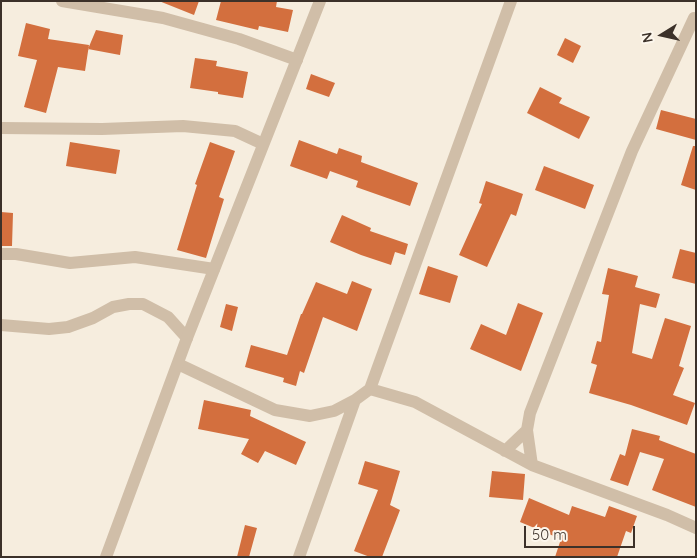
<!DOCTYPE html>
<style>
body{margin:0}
#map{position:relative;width:697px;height:558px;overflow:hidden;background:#f6edde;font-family:Quicksand,sans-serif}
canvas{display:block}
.frame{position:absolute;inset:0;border:2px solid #3c3129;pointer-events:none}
.north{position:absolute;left:637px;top:10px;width:50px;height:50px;-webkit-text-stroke:4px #fcf6ec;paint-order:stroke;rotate:260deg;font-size:14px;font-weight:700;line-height:20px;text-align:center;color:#3c3129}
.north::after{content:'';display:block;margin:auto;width:18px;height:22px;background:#3c3129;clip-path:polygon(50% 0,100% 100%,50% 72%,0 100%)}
.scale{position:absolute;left:524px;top:526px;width:111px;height:22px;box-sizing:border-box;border:2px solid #3c3129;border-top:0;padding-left:6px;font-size:15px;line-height:18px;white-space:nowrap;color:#3c3129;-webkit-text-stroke:4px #fcf6ec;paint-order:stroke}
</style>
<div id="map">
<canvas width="697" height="558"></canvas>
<div class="frame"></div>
<div class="north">N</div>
<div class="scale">50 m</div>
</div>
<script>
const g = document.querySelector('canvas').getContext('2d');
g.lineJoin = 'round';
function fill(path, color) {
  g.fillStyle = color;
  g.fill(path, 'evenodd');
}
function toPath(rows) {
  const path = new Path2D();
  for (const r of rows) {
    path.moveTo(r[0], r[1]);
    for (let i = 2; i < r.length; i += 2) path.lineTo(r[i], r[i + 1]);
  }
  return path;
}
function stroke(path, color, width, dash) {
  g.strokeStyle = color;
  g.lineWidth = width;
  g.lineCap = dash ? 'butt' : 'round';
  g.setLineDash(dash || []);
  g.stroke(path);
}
fill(toPath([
 [159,1,199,1,194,15],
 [221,1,277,1,276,7,293,10,288,32,259,26,258,30,216,20],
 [26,23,50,29,48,39,89,45,85,71,58,67,46,113,24,107,37,60,18,56],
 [96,30,123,35,120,55,88,49],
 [565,38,581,46,573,63,557,55],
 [195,58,217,61,216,66,248,72,243,98,218,94,218,92,190,88],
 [311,74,335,83,329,97,306,89],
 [540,87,562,98,559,103,590,117,579,139,527,113],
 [661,110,696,119,696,140,656,129],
 [299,140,337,154,339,148,362,156,361,162,418,183,410,206,356,187,358,181,330,171,327,179,290,166],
 [70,142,120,150,116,174,66,166],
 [210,142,235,151,219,197,224,199,206,258,177,250,197,185,195,184],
 [693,146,696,146,696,190,681,185],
 [544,166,594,185,585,209,535,190],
 [486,181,523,194,516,216,511,214,487,267,459,255,482,204,479,203],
 [1,212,13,213,12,246,1,246],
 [342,215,371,228,370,231,408,244,405,255,395,252,391,265,361,255,330,242],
 [680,249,696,253,696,284,672,278],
 [428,266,458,276,450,303,419,294],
 [608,268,638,276,635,287,660,294,656,308,640,304,632,353,652,359,665,318,691,326,679,366,684,368,673,395,695,403,687,425,631,405,589,393,597,365,591,363,597,341,601,342,609,295,602,294],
 [352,281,372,289,357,331,323,317,304,373,300,371,296,386,283,382,284,378,245,367,251,345,287,355,301,314,302,314,316,282,347,294],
 [518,303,543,313,521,371,470,349,481,324,506,335],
 [226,304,238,307,232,331,220,327],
 [204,400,251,410,250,416,306,442,296,465,265,451,258,463,241,454,249,439,198,429],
 [632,429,660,436,659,440,696,454,696,507,652,490,664,459,640,452,628,486,610,480,620,454,625,456],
 [365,461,400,471,390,505,400,510,382,557,370,557,354,551,378,490,358,484],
 [492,471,525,474,523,500,489,497],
 [529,498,569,515,572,506,605,517,609,506,637,516,631,533,626,531,617,557,555,557,561,539,520,522],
 [245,525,257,528,249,557,237,557]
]), '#d36f3e');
stroke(toPath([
 [62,1,163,18,239,39,297,60],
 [1,128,102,129,183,126,235,131,263,144],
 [1,254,16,254,70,263,135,257,214,269],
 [1,325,49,329,68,327,93,318,113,307,129,304,143,304,168,317,187,338],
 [178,364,275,410,310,416,334,411,355,400,370,389,415,402,532,465,667,515,696,528],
 [370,389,511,1],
 [505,451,527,430],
 [532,465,527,430,530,413,632,151,694,18],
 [299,557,355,400]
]), '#d0bea8', 12);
stroke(toPath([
 [106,557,187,338,320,1]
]), '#d0bea8', 12);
</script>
